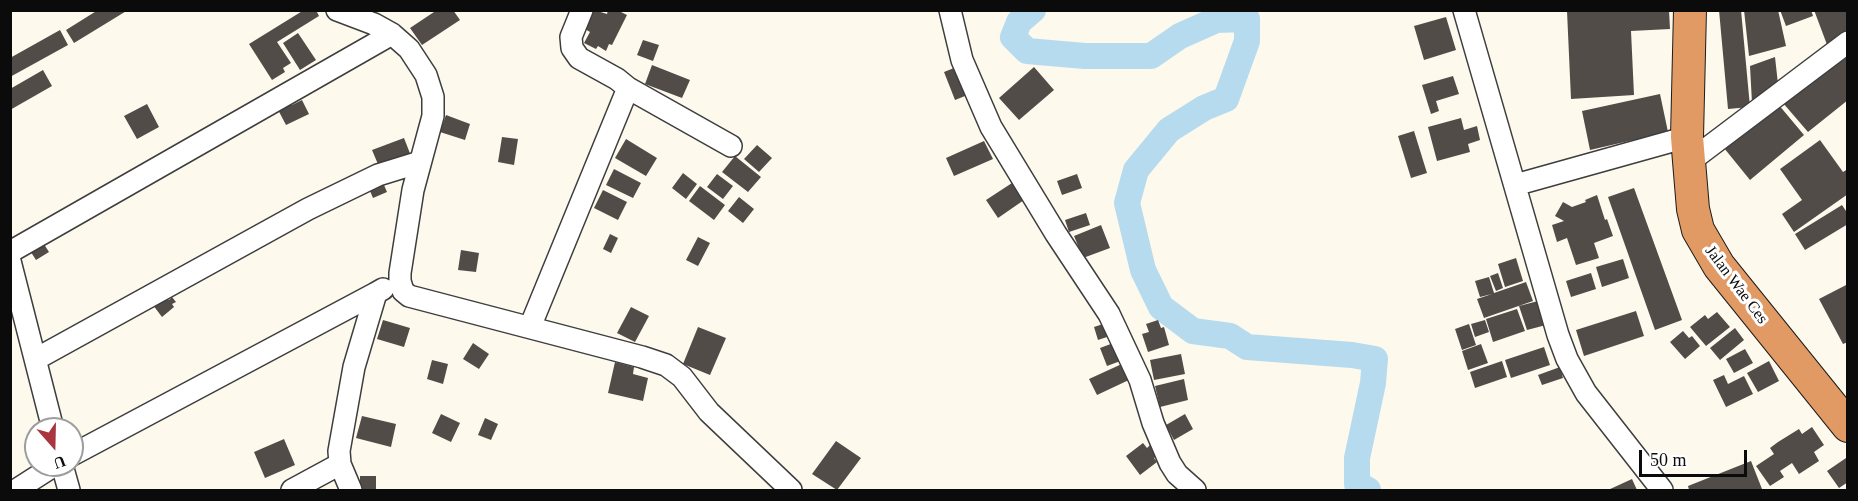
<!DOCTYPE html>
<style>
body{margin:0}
#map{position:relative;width:1858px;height:501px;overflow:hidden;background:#fdf9ec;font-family:Georgia,serif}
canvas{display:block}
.frame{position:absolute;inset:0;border:12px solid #0b0b0b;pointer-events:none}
.north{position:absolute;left:24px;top:417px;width:60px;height:60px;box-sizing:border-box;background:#fff;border:2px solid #9d9d9d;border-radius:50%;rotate:160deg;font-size:16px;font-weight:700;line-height:24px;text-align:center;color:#0b0b0b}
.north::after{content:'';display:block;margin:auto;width:21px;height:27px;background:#a9353f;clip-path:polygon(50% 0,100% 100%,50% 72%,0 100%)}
.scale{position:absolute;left:1639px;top:450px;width:108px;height:27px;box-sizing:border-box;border:3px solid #0b0b0b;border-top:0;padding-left:8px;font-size:18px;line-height:21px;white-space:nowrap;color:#0b0b0b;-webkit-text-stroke:4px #fff;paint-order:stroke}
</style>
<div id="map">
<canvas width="1858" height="501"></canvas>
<div class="frame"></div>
<div class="north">U</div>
<div class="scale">50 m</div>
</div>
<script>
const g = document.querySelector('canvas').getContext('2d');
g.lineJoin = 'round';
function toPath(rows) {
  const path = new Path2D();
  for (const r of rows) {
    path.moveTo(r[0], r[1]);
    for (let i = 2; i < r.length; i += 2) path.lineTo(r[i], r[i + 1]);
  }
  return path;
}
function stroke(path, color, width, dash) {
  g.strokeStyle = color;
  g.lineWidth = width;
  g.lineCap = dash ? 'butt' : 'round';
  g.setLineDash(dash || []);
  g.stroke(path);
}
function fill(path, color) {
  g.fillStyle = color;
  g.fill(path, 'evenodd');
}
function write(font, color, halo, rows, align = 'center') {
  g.font = font + ' Georgia,serif';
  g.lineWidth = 6;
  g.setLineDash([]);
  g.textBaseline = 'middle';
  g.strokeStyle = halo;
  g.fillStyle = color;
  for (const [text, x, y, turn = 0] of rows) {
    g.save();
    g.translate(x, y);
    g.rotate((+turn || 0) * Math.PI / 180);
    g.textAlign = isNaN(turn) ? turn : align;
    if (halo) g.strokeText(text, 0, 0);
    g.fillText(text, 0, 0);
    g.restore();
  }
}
stroke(toPath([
 [1033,10,1019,22,1013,37,1027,51,1085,56,1151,56,1180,36,1216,20,1247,19,1247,41,1226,99,1204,108,1169,130,1136,170,1127,203,1143,270,1161,307,1193,331,1230,336,1247,347,1352,355,1375,359,1373,383,1357,458,1357,484,1368,490]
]), '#b7dbee', 26);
fill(toPath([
 [98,10,128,10,74,43,66,30],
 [304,10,316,10,319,16,277,42,291,63,283,68,285,72,272,80,249,44],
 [437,10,453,10,460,20,422,45,410,28],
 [594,10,607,14,608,10,617,10,627,15,612,45,609,44,606,51,598,46,596,49,584,43,590,32,585,29],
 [1669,10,1670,29,1631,31,1634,95,1571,99,1567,11],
 [1719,10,1741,10,1750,107,1728,109],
 [1744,10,1778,10,1786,46,1749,56],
 [1780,10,1811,10,1813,16,1786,26],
 [1814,10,1845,10,1848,15,1848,34,1829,50],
 [1446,17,1456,50,1424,60,1414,26],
 [60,30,68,45,10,77,10,58],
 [298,33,316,60,300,70,283,43],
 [643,40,659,45,653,61,637,55],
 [1848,54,1848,100,1808,132,1783,103],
 [1775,57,1778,84,1752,103,1750,66],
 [652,65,690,80,682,98,645,84],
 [959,66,970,94,955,100,944,72],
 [1034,67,1054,90,1019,120,999,98],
 [43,70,52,86,10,110,10,89],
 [1453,76,1459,94,1436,101,1439,111,1431,114,1422,85],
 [1660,94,1668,132,1590,150,1582,111],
 [288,97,292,105,302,100,309,114,286,125,275,104],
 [147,104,159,127,137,139,124,116],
 [1778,104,1804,135,1750,180,1724,148],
 [446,115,470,124,465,140,440,132],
 [1461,118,1464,130,1477,126,1480,140,1468,144,1470,152,1437,161,1428,127],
 [1414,131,1427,173,1411,178,1398,136],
 [502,137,518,139,514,165,498,162],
 [404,138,411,156,380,169,372,150],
 [626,139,657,158,646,176,615,158],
 [1820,140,1843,172,1848,169,1848,194,1794,232,1782,214,1802,200,1780,169],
 [984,141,993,159,954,176,946,158],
 [757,145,772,158,759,172,744,159],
 [735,156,761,177,748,192,722,172],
 [614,169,641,183,633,198,606,185],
 [683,173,697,184,686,199,672,188],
 [717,174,733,186,723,199,707,187],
 [1077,174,1082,188,1062,195,1057,181],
 [381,178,387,192,373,198,367,184],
 [1012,183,1024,200,998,218,986,200],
 [700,186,725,205,714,220,689,201],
 [1634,188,1682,320,1655,330,1608,197],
 [603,190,627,202,618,220,594,208],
 [1597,195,1605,220,1607,219,1613,236,1594,243,1599,258,1576,265,1567,238,1557,242,1552,225,1564,221,1555,216,1563,202,1572,207,1586,202,1585,200],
 [739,197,754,209,743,223,728,211],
 [1842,205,1848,214,1848,224,1805,250,1795,234],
 [1086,213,1090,225,1069,232,1065,220],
 [1101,225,1110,248,1083,258,1074,236],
 [610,234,618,238,611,253,603,249],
 [698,237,710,243,698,266,686,260],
 [40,238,49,252,36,260,27,246],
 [461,250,479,253,476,272,458,270],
 [1516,258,1523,281,1505,287,1498,264],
 [1623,259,1629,278,1602,287,1596,267],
 [1498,273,1503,288,1496,291,1490,276],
 [1591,273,1596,289,1571,297,1566,281],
 [1489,277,1494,293,1526,282,1533,301,1484,318,1477,299,1492,294,1480,297,1475,281],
 [1848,284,1848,342,1843,344,1819,299],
 [165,296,169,300,172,297,176,302,172,304,174,307,162,317,153,305],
 [1538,301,1546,325,1527,330,1519,306],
 [631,307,649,316,635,342,617,333],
 [1517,309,1525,331,1493,342,1486,319],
 [1636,311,1644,336,1584,356,1576,330],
 [1717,312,1730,327,1706,346,1690,327,1705,315,1708,319],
 [383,320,410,328,404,347,377,339],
 [1158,320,1161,328,1164,327,1169,345,1148,352,1142,334,1149,332,1146,324],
 [1485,320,1489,332,1475,337,1471,324],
 [1106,323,1110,336,1098,340,1094,327],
 [1469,324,1476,345,1462,350,1455,329],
 [698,327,726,338,710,375,683,364],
 [1735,328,1744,340,1720,360,1710,348],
 [1683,331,1689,338,1692,336,1700,346,1685,359,1670,342],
 [1116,342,1123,360,1107,366,1100,348],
 [473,343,489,354,479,369,463,359],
 [1481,344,1488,363,1468,370,1462,351],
 [1544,347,1550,365,1511,378,1505,360],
 [1745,349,1753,363,1734,373,1726,359],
 [1181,354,1185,374,1154,380,1150,360],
 [432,360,448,364,443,384,427,379],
 [1502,361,1507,377,1475,388,1470,372],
 [1769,361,1779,381,1758,392,1747,373],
 [615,362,634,367,633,374,648,378,643,401,608,393],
 [1124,363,1131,379,1097,395,1089,379],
 [1560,367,1563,378,1542,385,1538,375],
 [1724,375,1728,384,1744,376,1753,394,1726,407,1713,380],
 [1184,379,1188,400,1160,407,1155,386],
 [441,414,460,423,451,442,432,433],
 [1185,414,1193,429,1174,440,1166,425],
 [362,416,396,424,391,447,356,438],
 [485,418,498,424,491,440,478,435],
 [1812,427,1824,445,1814,452,1819,461,1799,474,1792,463,1780,471,1784,477,1770,486,1756,466,1774,454,1770,448,1778,442,1799,429,1802,434],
 [284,439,295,465,265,478,254,452],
 [836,441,861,458,837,490,812,474],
 [1143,443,1147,448,1150,445,1158,455,1154,458,1157,462,1140,475,1126,456],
 [1846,458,1848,482,1839,488,1827,471],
 [1751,461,1762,489,1758,490,1689,490,1688,486],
 [360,476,376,476,376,490,360,490],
 [1632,479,1637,490,1608,490]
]), '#524c49');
const minor = toPath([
 [337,10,374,24,392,34,409,49,426,75,433,97,433,116,413,190,400,273,400,281,403,291,409,296,642,357,666,365,682,377,709,412,791,490],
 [950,10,962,60,991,127,1056,234,1109,314,1140,380,1153,423,1170,463,1177,474,1195,490],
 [1464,10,1558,335,1567,359,1586,393,1662,490],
 [628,88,731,146],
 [1689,162,1848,42],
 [1515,185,1687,137],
 [10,252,392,34],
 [10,261,53,429],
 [530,327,628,88,617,79,579,58,572,48,571,37,582,10],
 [36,359,308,209,378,175,420,162],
 [72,455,376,293],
 [62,465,69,490],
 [16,490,55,465],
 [292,490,340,464],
 [351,490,340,464,339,451,354,367,376,293,383,289]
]);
const highway = toPath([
 [1690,10,1687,137,1693,209,1698,230,1719,266,1848,426]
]);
stroke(minor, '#3e3e3e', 24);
stroke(highway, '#1c1c1c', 34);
stroke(minor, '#fff', 21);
stroke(highway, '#e29a65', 32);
write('16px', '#0b0b0b', '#fff', [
 ["Jalan Wae Ces",1736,285,53]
]);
</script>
